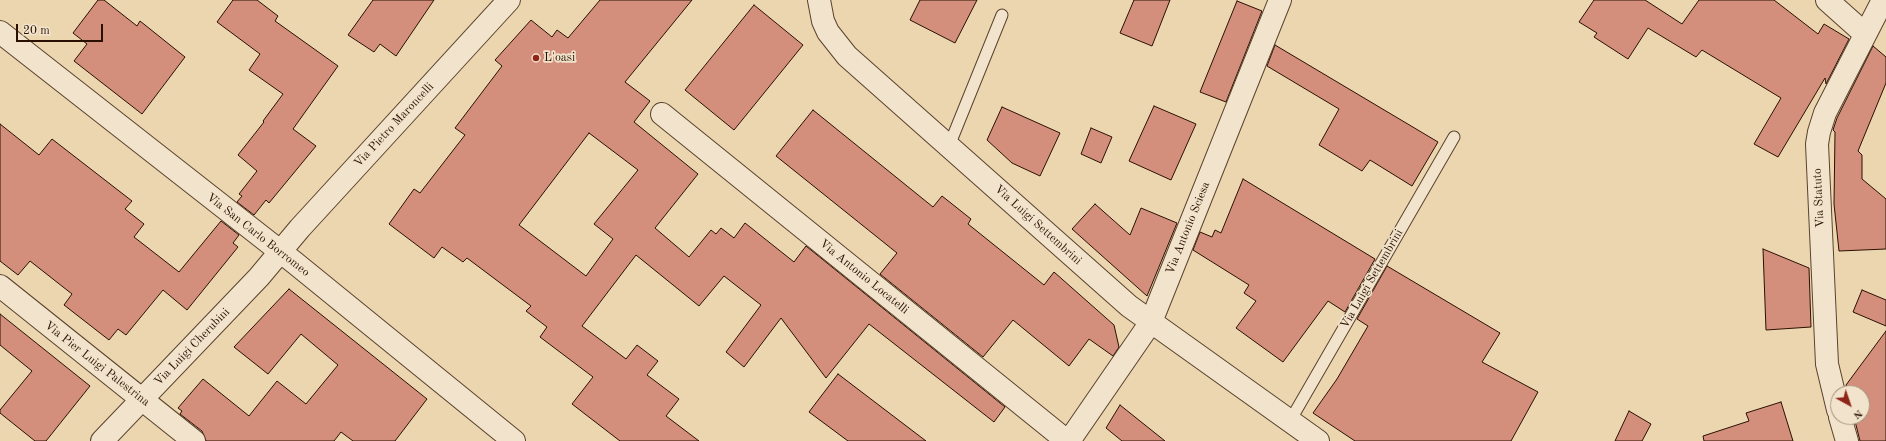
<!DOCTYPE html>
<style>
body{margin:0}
#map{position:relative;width:1886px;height:441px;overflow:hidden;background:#ebd6b0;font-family:"Old Standard TT",serif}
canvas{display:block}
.north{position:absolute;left:1830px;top:385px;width:40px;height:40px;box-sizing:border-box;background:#f2e4cc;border:1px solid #a28f7b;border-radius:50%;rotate:140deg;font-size:11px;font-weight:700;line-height:16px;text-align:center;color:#2a1001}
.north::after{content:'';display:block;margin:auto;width:14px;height:18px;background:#8f2418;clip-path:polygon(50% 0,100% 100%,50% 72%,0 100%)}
.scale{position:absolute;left:16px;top:24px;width:87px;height:18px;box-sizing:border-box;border:2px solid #2a1001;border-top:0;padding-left:5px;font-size:12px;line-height:14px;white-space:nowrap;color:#2a1001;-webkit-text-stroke:3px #f2e4cc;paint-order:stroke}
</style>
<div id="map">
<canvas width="1886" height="441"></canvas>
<div class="north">N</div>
<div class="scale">20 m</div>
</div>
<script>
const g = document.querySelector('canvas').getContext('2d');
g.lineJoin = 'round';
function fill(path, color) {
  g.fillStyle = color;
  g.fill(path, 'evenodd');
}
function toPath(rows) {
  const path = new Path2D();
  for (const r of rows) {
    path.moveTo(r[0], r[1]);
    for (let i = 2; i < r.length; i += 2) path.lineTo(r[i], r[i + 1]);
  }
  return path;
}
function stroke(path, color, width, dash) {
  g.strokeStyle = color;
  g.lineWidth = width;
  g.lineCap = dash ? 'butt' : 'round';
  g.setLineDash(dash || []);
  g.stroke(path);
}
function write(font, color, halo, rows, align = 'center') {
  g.font = font + ' "Old Standard TT",serif';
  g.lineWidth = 3.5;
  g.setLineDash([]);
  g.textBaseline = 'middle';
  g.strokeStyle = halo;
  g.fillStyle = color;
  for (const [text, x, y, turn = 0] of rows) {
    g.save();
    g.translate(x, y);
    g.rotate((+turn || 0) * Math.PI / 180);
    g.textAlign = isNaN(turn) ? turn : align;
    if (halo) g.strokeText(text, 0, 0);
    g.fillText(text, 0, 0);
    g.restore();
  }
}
const building = toPath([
 [98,0,104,0,137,26,140,21,185,57,142,114,74,61,87,44,73,33,98,0],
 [233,0,257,0,278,16,275,21,338,66,293,129,316,146,269,203,266,200,254,215,237,202,242,196,239,194,257,171,238,155,264,122,263,121,283,94,249,70,260,54,217,22,233,0],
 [373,0,434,0,396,56,380,44,374,52,348,35,373,0],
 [600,0,692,0,625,82,650,101,634,122,698,174,655,228,689,257,711,230,716,234,721,228,734,238,745,223,794,262,806,246,1005,407,994,422,869,324,826,378,781,318,744,367,726,352,761,305,724,276,699,306,636,255,582,326,626,359,637,345,658,361,647,375,679,399,666,416,699,441,620,441,572,404,593,377,540,337,547,327,526,311,531,306,467,258,463,262,442,247,434,258,389,224,414,189,420,193,465,135,455,128,502,66,495,60,531,20,552,37,557,30,568,38,600,0],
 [589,133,638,170,594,224,613,239,586,276,519,225,589,133],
 [920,0,977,0,955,43,910,20,920,0],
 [1134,0,1170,0,1152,46,1120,33,1134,0],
 [1594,0,1645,0,1682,24,1699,0,1774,0,1818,34,1824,24,1849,39,1826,84,1825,78,1778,157,1754,144,1781,98,1702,50,1696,57,1648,28,1628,59,1594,37,1597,33,1579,22,1594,0],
 [1237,1,1262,11,1226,102,1200,92,1237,1],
 [754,5,803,45,734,130,685,90,754,5],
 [1275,45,1438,142,1412,186,1370,160,1362,171,1319,145,1339,109,1267,66,1275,45],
 [1873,46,1886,57,1886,83,1858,151,1862,155,1862,179,1886,199,1886,249,1839,251,1834,204,1835,132,1833,130,1837,118,1873,46],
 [1154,106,1196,124,1171,180,1129,161,1154,106],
 [1002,107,1060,133,1040,176,1012,163,987,140,1002,107],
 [813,110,933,207,942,196,971,219,968,224,1044,285,1054,272,1114,325,1119,347,1113,356,1089,339,1069,366,1013,320,983,357,880,274,897,253,776,156,813,110],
 [0,124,39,155,52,139,132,201,125,209,144,224,134,237,179,272,221,221,239,235,233,243,238,247,187,310,163,290,126,335,118,329,109,340,64,305,72,294,30,261,18,275,0,261,0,124],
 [1091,128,1112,137,1101,163,1081,154,1091,128],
 [1243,179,1375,259,1345,312,1328,301,1283,362,1236,328,1256,301,1244,293,1249,285,1193,250,1200,232,1212,237,1215,230,1221,233,1243,179],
 [1095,204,1130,235,1141,208,1177,223,1147,296,1072,229,1095,204],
 [1763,249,1809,268,1811,327,1766,330,1763,249],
 [1387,266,1500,333,1482,362,1538,392,1511,441,1355,441,1313,413,1337,379,1368,326,1357,319,1387,266],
 [289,289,427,399,395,441,353,441,341,432,334,441,206,441,202,431,180,414,182,411,178,408,203,379,249,416,277,381,306,404,338,365,301,334,268,374,234,347,289,289],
 [1862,290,1886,300,1886,326,1853,312,1862,290],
 [0,314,90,386,46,441,35,441,0,413,0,410,32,371,0,345,0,314],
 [1886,331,1886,441,1860,441,1854,417,1862,417,1862,393,1848,393,1846,385,1886,331],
 [838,374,926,441,848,441,809,412,838,374],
 [1781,402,1793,441,1704,441,1703,436,1749,421,1746,413,1781,402],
 [1120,405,1165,441,1122,441,1106,428,1120,405],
 [1629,411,1651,424,1642,441,1615,441,1629,411]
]);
fill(building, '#d48f7c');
stroke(building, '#2a1001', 1);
const lane = toPath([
 [949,146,1002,15],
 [1290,421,1454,137]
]);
const street = toPath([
 [819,0,823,21,828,32,847,56,1129,306,1318,441],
 [1827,0,1865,34],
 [0,32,295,263,514,441],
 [662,114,1067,441],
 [0,286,194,441],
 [1838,410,1827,364,1817,144,1819,132,1825,113,1883,0],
 [1840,417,1847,441],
 [102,441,259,277,300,228,509,0],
 [1069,441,1151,322,1280,0]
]);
stroke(lane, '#5a422d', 13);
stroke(street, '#5a422d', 24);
stroke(lane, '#f2e4cc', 11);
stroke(street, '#f2e4cc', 22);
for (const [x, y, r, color] of [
 [536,58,4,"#8f2418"]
]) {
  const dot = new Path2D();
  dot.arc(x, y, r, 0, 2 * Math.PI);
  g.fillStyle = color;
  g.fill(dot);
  stroke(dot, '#f2e4cc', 1.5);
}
write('12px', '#2a1001', '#f2e4cc', [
 ["L'oasi",544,58]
], 'left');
write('12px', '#2a1001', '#f2e4cc', [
 ["Via Pietro Maroncelli",394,125,-47],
 ["Via Statuto",1819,198,-93],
 ["Via Luigi Settembrini",1038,225,42],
 ["Via Antonio Sciesa",1188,228,-68],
 ["Via San Carlo Borromeo",258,235,38],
 ["Via Antonio Locatelli",864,277,39],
 ["Via Luigi Settembrini",1372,279,-60],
 ["Via Luigi Cherubini",192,347,-46],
 ["Via Pier Luigi Palestrina",97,364,38]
]);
</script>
